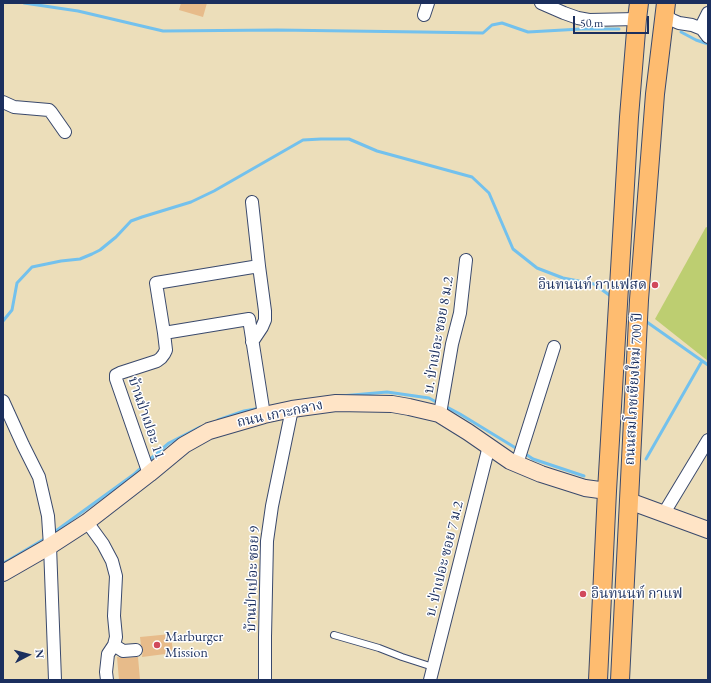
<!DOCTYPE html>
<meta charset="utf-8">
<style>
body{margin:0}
#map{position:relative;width:711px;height:683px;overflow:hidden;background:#ecdeba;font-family:"EB Garamond",serif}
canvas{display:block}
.frame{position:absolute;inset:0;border:4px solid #1b2f5e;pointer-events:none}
.north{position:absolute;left:8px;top:635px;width:40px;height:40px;-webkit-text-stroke:3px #fff;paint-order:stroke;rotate:84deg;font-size:11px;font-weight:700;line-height:16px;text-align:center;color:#1b2f5e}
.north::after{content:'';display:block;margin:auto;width:14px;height:18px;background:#1b2f5e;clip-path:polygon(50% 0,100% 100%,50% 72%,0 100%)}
.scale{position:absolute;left:573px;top:16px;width:76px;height:18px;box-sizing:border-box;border:2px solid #1b2f5e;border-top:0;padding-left:5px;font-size:12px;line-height:14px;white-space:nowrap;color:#1b2f5e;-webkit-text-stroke:3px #fff;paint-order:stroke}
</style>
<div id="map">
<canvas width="711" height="683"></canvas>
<div class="frame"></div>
<div class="north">N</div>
<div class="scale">50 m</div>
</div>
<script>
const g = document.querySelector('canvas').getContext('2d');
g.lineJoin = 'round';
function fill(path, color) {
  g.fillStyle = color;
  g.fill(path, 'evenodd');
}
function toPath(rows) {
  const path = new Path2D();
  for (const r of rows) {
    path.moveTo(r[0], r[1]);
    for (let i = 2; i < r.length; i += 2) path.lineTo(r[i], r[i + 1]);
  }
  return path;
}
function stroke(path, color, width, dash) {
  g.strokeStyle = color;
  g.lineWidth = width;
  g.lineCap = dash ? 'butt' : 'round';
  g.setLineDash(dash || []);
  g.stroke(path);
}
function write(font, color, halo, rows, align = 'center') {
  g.font = font + ' "EB Garamond","Noto Serif Thai",serif';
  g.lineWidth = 3;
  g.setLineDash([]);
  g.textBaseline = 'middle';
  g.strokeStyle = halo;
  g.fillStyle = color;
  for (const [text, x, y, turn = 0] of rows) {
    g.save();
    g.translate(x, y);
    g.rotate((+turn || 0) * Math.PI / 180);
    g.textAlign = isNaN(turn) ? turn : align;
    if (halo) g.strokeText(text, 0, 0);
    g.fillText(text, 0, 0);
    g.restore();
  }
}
fill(toPath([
 [706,227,708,228,708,361,655,319]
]), '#bdce71');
stroke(toPath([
 [24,3,78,11,163,31,277,30,421,32,483,33,492,25,502,23,528,32,581,29,619,29],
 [681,32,696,40,708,44],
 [644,320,708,365],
 [3,321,12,310,17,283,32,267,61,261,80,259,92,254,100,250,116,237,131,221,142,217,191,202,214,191,303,140,321,139,349,139,377,151,472,177,489,193,513,249,537,268,563,278,594,284,612,297],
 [341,396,387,392,429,398,438,403],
 [445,406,460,414,519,450],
 [218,420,244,411,261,408],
 [524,453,533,459,584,476],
 [646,459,702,361],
 [148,461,169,443,200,427],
 [53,533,133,475,143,466],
 [3,563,9,560,46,538]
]), '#73c1ed', 3);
fill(toPath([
 [181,3,207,3,203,17,179,10],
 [171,634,173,653,142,657,143,649,141,645,140,637],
 [117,657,124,658,138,657,140,680,119,680]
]), '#e7bb8a');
const lane = toPath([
 [334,635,379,648,402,657,433,667]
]);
const street = toPath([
 [541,3,564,13,578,18,589,20,637,19],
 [708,13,702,25,702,29,708,37],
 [424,15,428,3],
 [665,15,672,20,679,23,692,25,702,29],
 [3,102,14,107,49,110,51,112,65,132],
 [252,202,259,266,156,283,164,333,249,319,264,415],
 [252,342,262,327,265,320,265,311,259,266],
 [3,401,23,445,39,477,48,516,50,546,55,680],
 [439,414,441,408,452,344,460,313,466,260],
 [517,464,554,347],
 [149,474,116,379,116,375,120,373,157,361,161,358,164,354,166,350,164,333],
 [664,513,708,440],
 [87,522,103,544,112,561,116,576,114,616,116,637,114,645,108,654,106,672,107,680],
 [114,645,123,651,136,650],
 [265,680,265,637,267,541,272,506,292,409],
 [430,680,489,446]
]);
const secondary = toPath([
 [629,501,708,530],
 [3,573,50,546,87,522,149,474,184,445,209,431,264,415,292,409,336,403,392,404,409,407,439,414,468,432,510,461,541,474,585,488,607,491]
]);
const primary = toPath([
 [598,680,607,491,629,117,637,19,639,3],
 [620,680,639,300,655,94,666,3]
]);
stroke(lane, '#3a496c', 8);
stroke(street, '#3a496c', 14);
stroke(secondary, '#3a496c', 18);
stroke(primary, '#3a496c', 20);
stroke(lane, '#fff', 6);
stroke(street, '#fff', 12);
stroke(secondary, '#ffe4c6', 16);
stroke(primary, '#febc70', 18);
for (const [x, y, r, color] of [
 [655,285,4,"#d1495b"],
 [583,594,4,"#d1495b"],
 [157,645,4,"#d1495b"]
]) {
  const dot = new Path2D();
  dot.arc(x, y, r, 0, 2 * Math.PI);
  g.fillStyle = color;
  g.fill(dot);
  stroke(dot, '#fff', 1.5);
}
write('14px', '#1b2f5e', '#fff', [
 ["อินทนนท์ กาแฟสด",647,285,"right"],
 ["อินทนนท์ กาแฟ",591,594],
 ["Marburger",165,637],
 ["Mission",165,653]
], 'left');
write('14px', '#1b2f5e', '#fff', [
 ["บ. ป่าเปอะ ซอย 8 ม.2",439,335,-80],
 ["ถนนสมโภชเชียงใหม่ 700 ปี",634,389,-87],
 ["ถนน เกาะกลาง",280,414,-12],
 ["บ้านป่าเปอะ 11",146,418,71],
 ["บ. ป่าเปอะ ซอย 7 ม.2",445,559,-76],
 ["บ้านป่าเปอะ ซอย 9",253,579,-88]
]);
</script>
